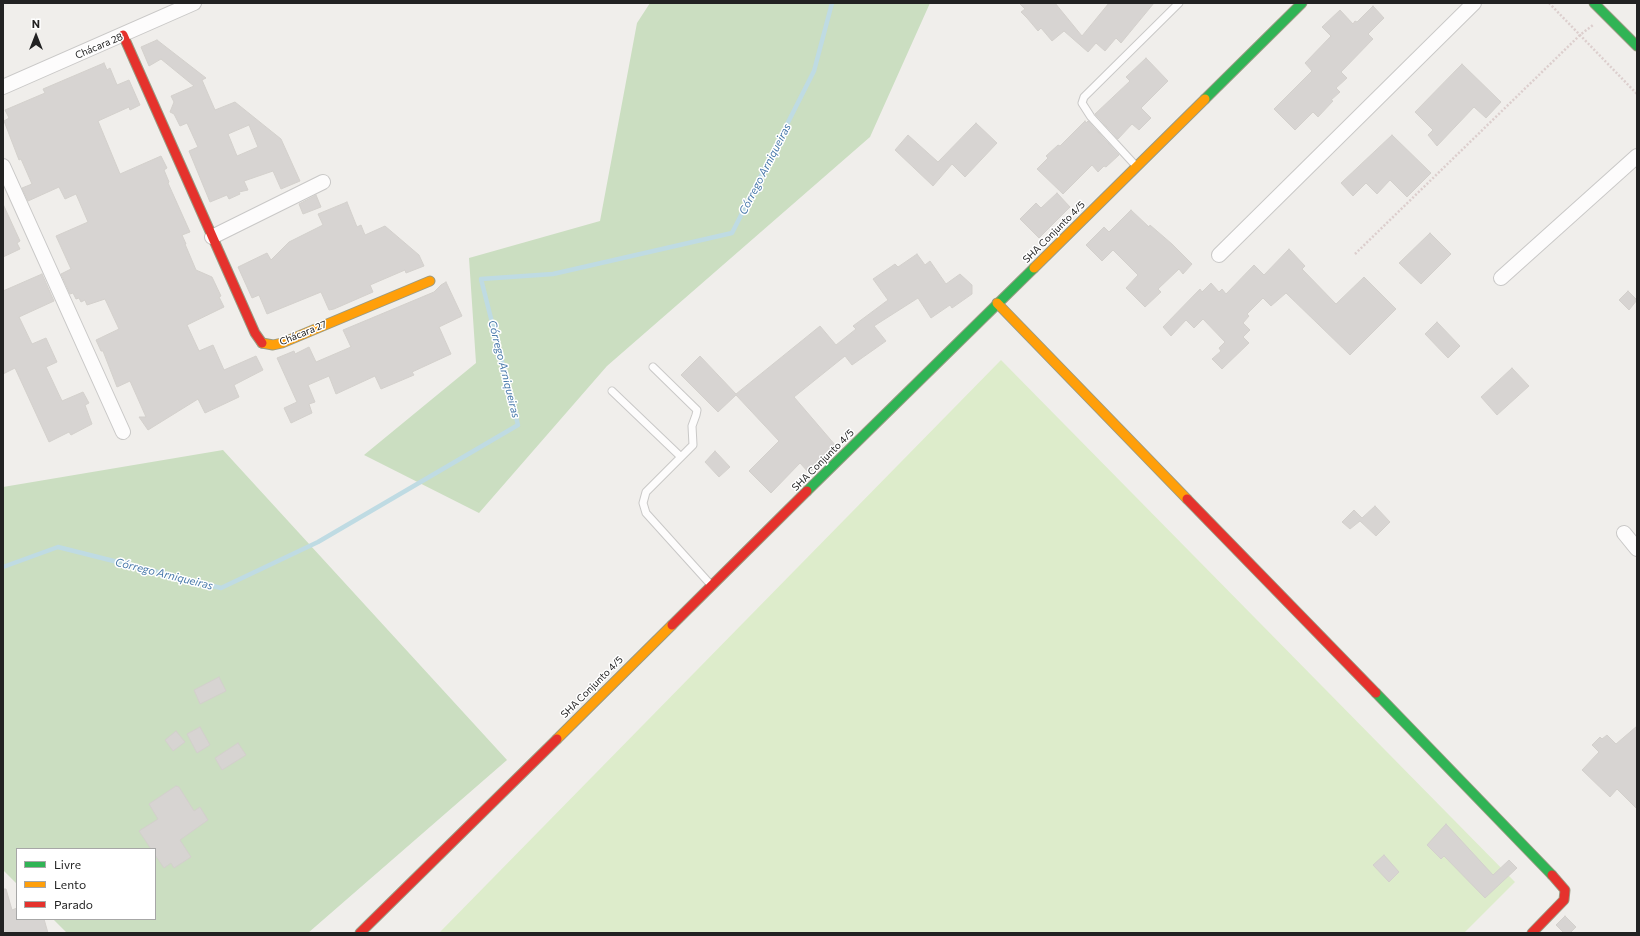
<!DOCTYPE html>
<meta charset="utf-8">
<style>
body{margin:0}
#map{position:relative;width:1640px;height:936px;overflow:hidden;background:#f0eeeb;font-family:Commissioner,sans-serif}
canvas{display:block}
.frame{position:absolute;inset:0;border:4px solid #222;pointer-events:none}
.legend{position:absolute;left:16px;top:848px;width:140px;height:72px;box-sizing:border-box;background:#fff;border:1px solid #a7a7a7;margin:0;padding:5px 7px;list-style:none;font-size:12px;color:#222}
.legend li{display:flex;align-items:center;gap:8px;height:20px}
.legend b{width:20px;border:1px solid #a7a7a7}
.north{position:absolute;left:16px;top:16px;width:40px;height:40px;-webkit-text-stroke:3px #fff;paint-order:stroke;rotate:0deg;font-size:11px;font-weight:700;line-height:16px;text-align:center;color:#222}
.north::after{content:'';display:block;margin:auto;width:14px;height:18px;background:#222;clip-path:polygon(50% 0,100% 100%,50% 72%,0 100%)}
</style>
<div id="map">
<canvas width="1640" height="936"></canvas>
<div class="frame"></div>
<ul class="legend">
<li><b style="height:5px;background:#30b455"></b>Livre</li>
<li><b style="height:5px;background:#ff9f0a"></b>Lento</li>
<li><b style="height:5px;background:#e5322d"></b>Parado</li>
</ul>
<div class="north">N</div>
</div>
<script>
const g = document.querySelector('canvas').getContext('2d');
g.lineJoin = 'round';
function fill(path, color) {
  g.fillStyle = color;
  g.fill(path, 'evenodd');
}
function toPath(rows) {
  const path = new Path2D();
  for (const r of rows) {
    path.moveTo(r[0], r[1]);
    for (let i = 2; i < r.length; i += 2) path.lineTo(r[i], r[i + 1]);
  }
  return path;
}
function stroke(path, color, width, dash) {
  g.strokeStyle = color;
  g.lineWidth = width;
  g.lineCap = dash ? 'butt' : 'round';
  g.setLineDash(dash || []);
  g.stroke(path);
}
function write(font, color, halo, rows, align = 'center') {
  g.font = font + ' Commissioner,sans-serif';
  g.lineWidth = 3;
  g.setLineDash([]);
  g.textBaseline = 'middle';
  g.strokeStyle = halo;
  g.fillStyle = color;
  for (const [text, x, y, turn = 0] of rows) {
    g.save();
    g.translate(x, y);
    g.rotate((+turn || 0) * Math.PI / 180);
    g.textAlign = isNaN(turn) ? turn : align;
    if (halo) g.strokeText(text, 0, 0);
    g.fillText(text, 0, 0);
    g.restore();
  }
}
fill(toPath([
 [1001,360,1515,882,1464,933,439,933]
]), '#ddeccb');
fill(toPath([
 [650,3,930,3,870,137,607,366,479,513,364,455,476,363,469,258,600,221,637,23],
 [223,450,507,760,308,933,67,933,53,919,155,919,155,849,17,849,17,884,3,870,3,487]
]), '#cbdec1');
stroke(toPath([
 [3,567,58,547,221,588,318,542,518,425,481,279,553,274,732,233,814,71,832,3]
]), '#bfdbe3', 4.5);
const building = toPath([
 [1019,3,1055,3,1082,36,1109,3,1154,3,1121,43,1116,38,1105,51,1096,43,1088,52,1064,31,1052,41,1041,28,1038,31,1027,18,1021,12,1025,9,1019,3],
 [1373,6,1384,18,1368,34,1373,39,1341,72,1347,78,1336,88,1340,92,1331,100,1333,101,1318,117,1313,112,1295,130,1274,109,1312,71,1305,63,1331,36,1322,27,1340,10,1353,24,1355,21,1357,22,1373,6],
 [157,40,206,78,202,80,215,110,235,102,281,139,300,181,281,189,273,171,244,181,248,190,239,192,240,194,229,199,227,195,210,202,189,151,198,147,187,123,180,126,174,114,170,112,174,102,171,96,194,86,161,59,149,66,141,47,157,40],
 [249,125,258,147,237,156,228,134,249,125],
 [1146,58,1168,81,1141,108,1151,118,1139,130,1132,124,1118,139,1095,114,1130,81,1126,77,1146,58],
 [104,63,107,70,110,68,117,85,129,80,140,105,130,110,129,107,98,121,120,174,161,156,167,168,164,170,169,182,168,183,190,232,182,235,186,244,185,244,196,270,212,277,221,296,219,297,224,307,187,325,199,351,213,345,224,370,256,356,263,370,234,385,239,397,205,413,198,399,148,430,139,417,146,417,130,381,117,387,103,351,101,351,96,340,119,329,105,299,87,305,85,300,81,302,79,298,76,299,73,293,70,294,61,274,71,269,56,236,88,222,76,194,65,199,59,187,28,201,22,188,32,184,21,159,19,160,4,121,9,118,5,110,45,93,43,89,104,63],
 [1462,64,1501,102,1486,118,1474,107,1437,146,1428,135,1433,130,1415,112,1462,64],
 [1085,121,1086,123,1088,121,1119,155,1106,167,1104,166,1098,172,1092,165,1063,194,1037,169,1048,158,1046,156,1058,145,1060,146,1085,121],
 [976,123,997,143,965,177,952,164,933,186,895,150,908,135,938,162,976,123],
 [1392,135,1431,173,1407,197,1390,180,1377,194,1366,183,1353,196,1341,183,1392,135],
 [1057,193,1070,207,1039,238,1020,219,1036,203,1041,208,1057,193],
 [316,195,321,207,303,214,299,204,316,195],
 [347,202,357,227,361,225,365,235,385,226,419,255,424,266,406,273,405,270,370,285,373,292,334,309,329,310,321,292,267,314,259,295,252,298,238,267,267,253,271,260,289,242,323,225,318,214,347,202],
 [3,204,20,241,17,243,20,249,3,257,3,204],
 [1131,210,1149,227,1150,225,1172,244,1192,264,1183,274,1179,269,1158,289,1161,292,1145,307,1126,288,1138,275,1113,250,1102,261,1086,245,1104,227,1109,232,1131,210],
 [1430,233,1451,254,1421,284,1399,263,1430,233],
 [1289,249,1305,266,1302,269,1336,304,1364,277,1396,309,1350,355,1286,293,1271,306,1263,298,1247,314,1249,316,1243,323,1250,330,1243,337,1249,343,1222,369,1212,359,1221,351,1219,348,1225,342,1203,319,1194,328,1186,320,1171,336,1163,327,1200,289,1202,292,1211,283,1219,292,1222,289,1226,294,1254,265,1264,275,1289,249],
 [917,254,925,265,930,261,946,284,960,274,972,285,972,294,952,308,950,305,931,318,918,298,874,326,886,341,852,365,845,356,794,397,836,446,809,473,800,463,771,493,749,471,779,441,736,395,718,412,681,375,700,356,736,394,820,326,836,345,856,329,853,326,888,300,873,279,895,264,898,267,917,254],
 [42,274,54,301,19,317,32,344,46,338,57,362,46,367,62,401,83,392,89,403,85,405,92,424,71,435,69,432,49,442,15,368,3,374,3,291,42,274],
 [446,282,462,316,439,327,451,354,412,372,414,375,381,389,375,376,336,394,329,376,308,385,315,402,309,404,312,413,291,423,284,408,297,402,277,358,294,351,295,354,309,347,316,362,351,347,343,330,434,292,441,285,446,282],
 [1628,291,1637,300,1629,310,1619,300,1628,291],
 [1437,322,1460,346,1448,358,1425,334,1437,322],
 [1512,368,1529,386,1497,415,1481,397,1512,368],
 [715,451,730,467,719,477,705,462,715,451],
 [1375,506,1390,522,1376,536,1360,521,1350,529,1342,522,1354,510,1362,518,1375,506],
 [219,677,226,691,200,704,194,690,219,677],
 [1637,726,1637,809,1617,789,1610,797,1582,770,1599,752,1592,745,1600,737,1602,739,1607,735,1616,744,1637,726],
 [200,727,210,745,197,753,187,734,200,727],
 [176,731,185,742,173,751,165,740,176,731],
 [238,743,246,755,222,770,215,758,238,743],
 [176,786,179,787,194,811,200,807,208,820,180,840,191,857,174,868,171,863,164,868,155,855,155,849,151,849,139,831,158,819,149,804,176,786],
 [1446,824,1493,875,1509,860,1517,868,1485,898,1444,856,1441,859,1427,845,1446,824],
 [1384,855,1399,872,1389,882,1373,865,1384,855],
 [3,889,6,889,12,910,17,908,17,919,44,919,48,933,3,933,3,889],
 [1565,916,1576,927,1570,933,1564,933,1556,925,1565,916]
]);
fill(building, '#d7d4d2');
stroke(building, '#d3d0cc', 1);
const lane = toPath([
 [1136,166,1091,117,1082,103,1084,97,1179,3],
 [653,367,697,410,696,415,692,426,693,445,646,492,643,503,646,513,711,585],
 [612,391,681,457]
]);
const street = toPath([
 [3,87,194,3],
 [3,166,123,432],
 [212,237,323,182],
 [1219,255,1474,3],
 [1501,278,1637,156],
 [1624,533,1637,549]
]);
const fast = toPath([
 [1594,3,1637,46],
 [1205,99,1302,3],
 [807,491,1034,268],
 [1376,693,1552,875]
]);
const slow = toPath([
 [1034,268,1205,99],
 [997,303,1187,499],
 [262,343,273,345,282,343,430,281],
 [557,739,672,625]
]);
const jam = toPath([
 [123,35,255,333,262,343],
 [1187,499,1376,693],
 [672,625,807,491],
 [360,933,557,739],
 [1532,933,1564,900,1565,890,1552,875]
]);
stroke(lane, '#c9c8c7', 9);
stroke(street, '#c9c8c7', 16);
stroke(fast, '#999a82', 11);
stroke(slow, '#999a82', 11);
stroke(jam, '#999a82', 11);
stroke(toPath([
 [1549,3,1637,94],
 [1355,254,1580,35,1593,25]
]), '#dccecd', 2.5, [2, 2]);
stroke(lane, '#fdfcfc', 7);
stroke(street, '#fdfcfc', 14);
stroke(fast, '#30b455', 9);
stroke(slow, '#ff9f0a', 9);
stroke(jam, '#e5322d', 9);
write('10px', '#222', '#fff', [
 ["Chácara 28",99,46,-23],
 ["SHA Conjunto 4/5",1054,232,-45],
 ["Chácara 27",303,333,-22],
 ["SHA Conjunto 4/5",823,460,-45],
 ["SHA Conjunto 4/5",592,687,-45]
]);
write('italic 11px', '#4a7aab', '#fff', [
 ["Córrego Arniqueiras",765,169,-63],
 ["Córrego Arniqueiras",504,369,76],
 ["Córrego Arniqueiras",164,574,14]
]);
</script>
